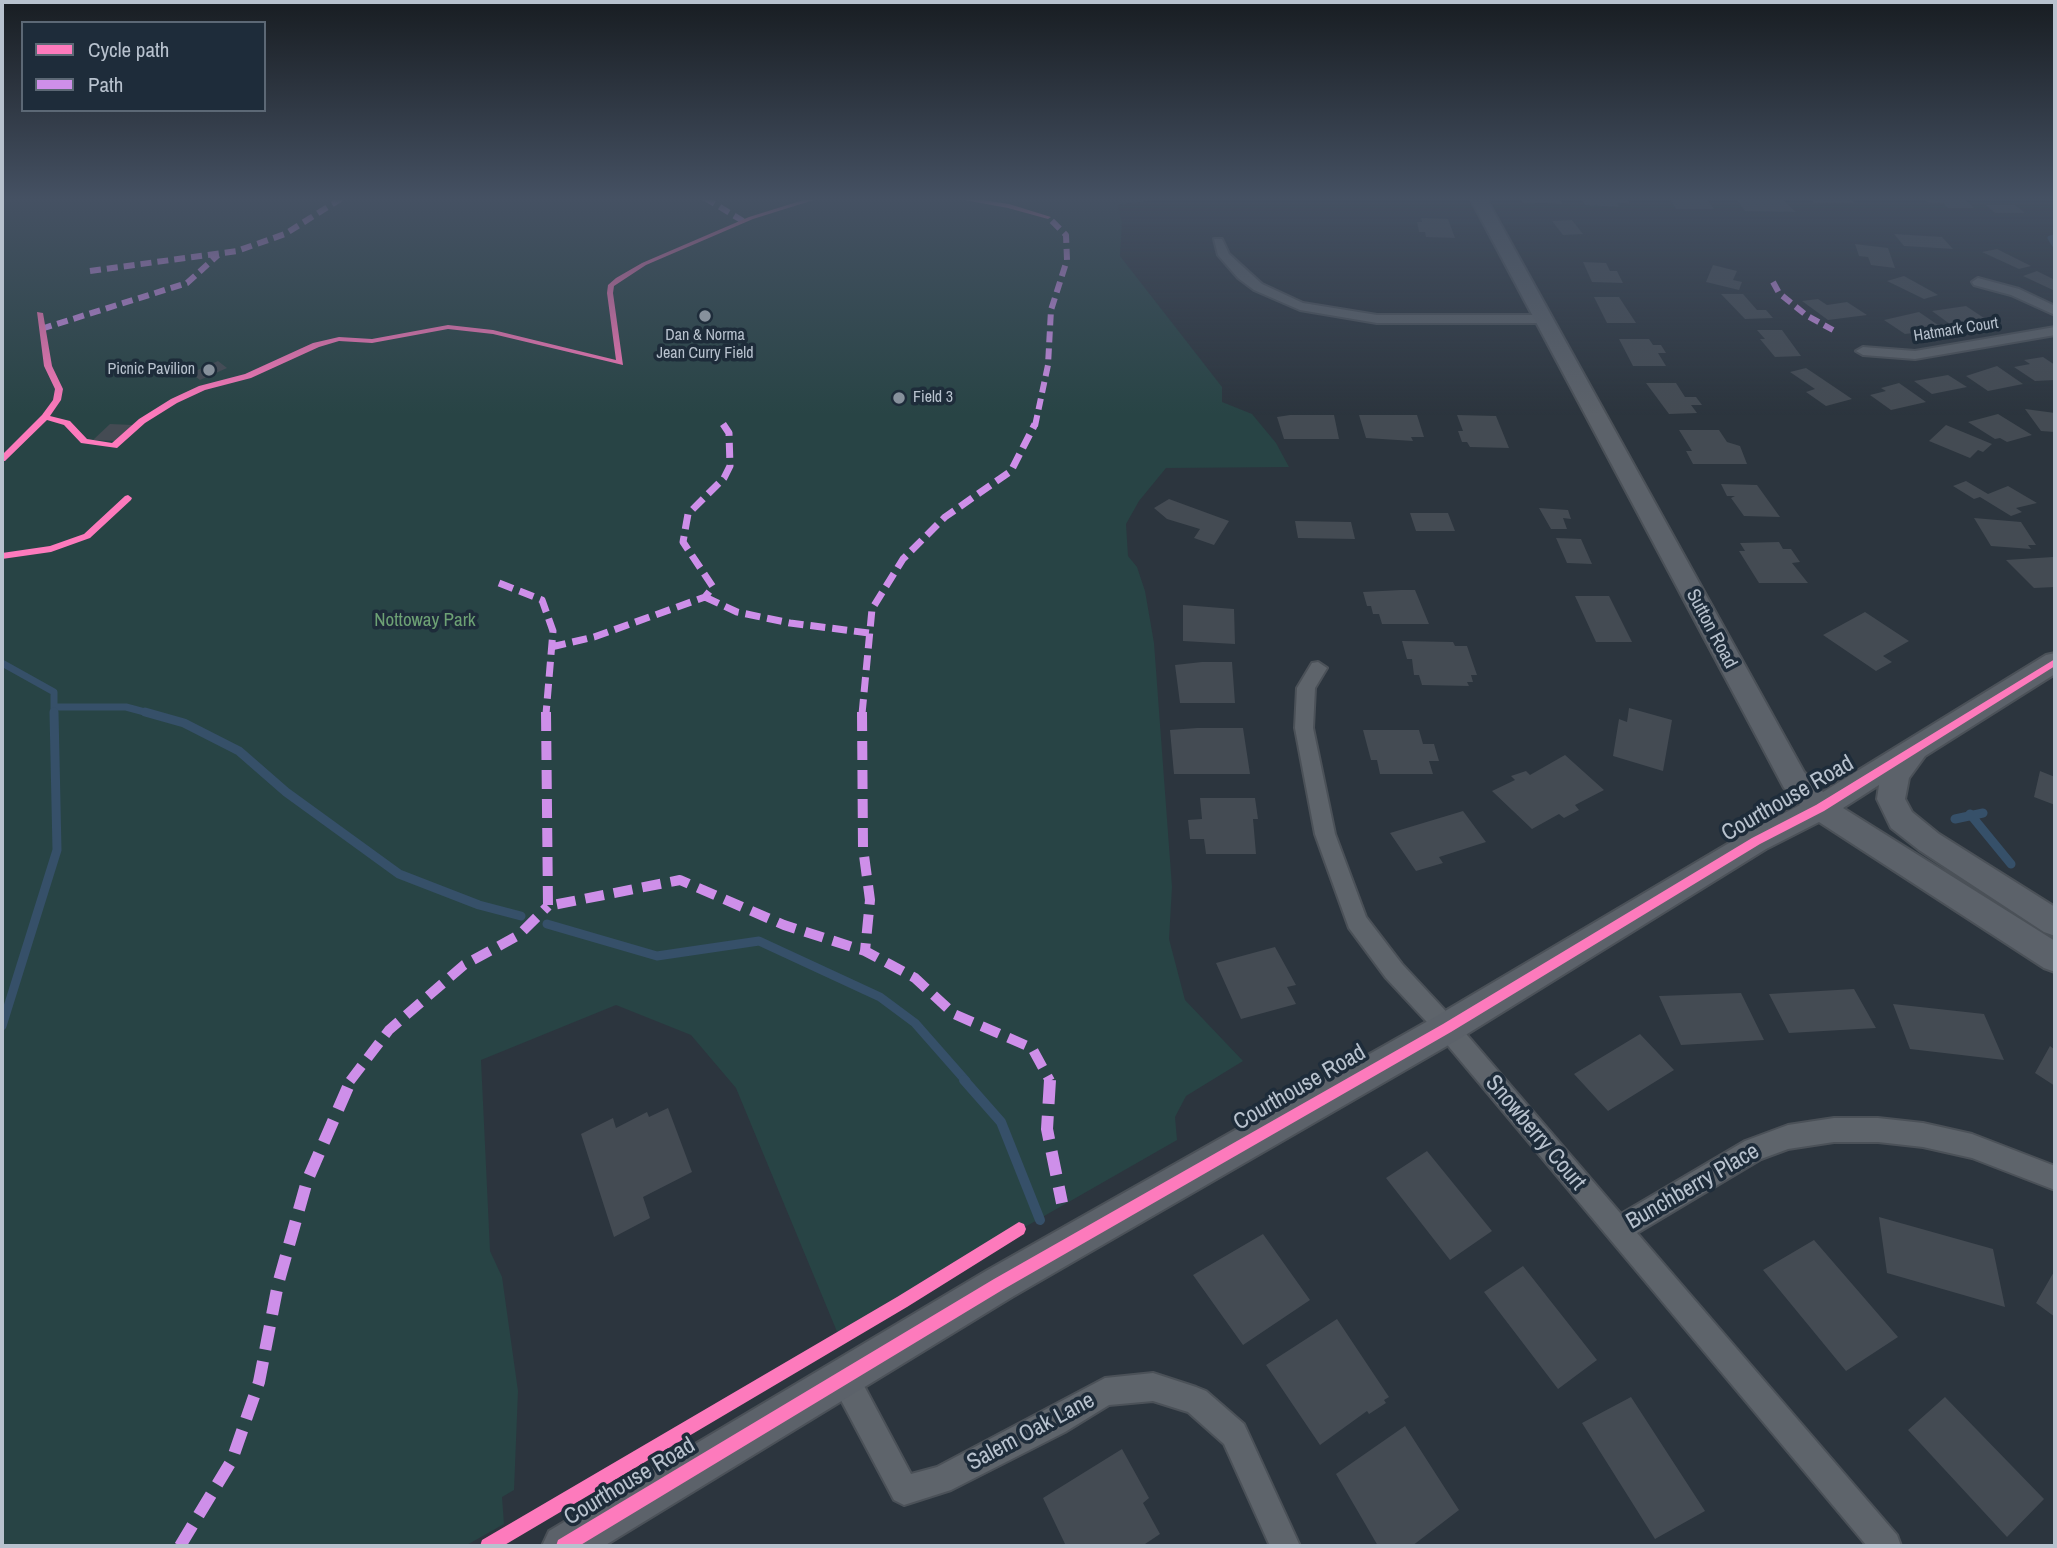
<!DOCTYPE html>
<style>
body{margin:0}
#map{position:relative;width:2057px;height:1548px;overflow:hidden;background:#2c353e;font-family:"Archivo Narrow",sans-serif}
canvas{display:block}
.frame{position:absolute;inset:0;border:4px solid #b8c2ce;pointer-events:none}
.legend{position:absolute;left:21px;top:21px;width:245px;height:91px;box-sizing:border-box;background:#1e2c3a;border:2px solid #5c6875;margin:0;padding:9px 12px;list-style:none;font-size:21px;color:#b8c2ce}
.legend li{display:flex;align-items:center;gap:14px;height:35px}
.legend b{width:35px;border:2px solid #5c6875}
</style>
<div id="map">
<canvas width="2057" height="1548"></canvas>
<div class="frame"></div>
<ul class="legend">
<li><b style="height:9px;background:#fd7abc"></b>Cycle path</li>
<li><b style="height:9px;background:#ce8fe9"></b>Path</li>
</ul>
</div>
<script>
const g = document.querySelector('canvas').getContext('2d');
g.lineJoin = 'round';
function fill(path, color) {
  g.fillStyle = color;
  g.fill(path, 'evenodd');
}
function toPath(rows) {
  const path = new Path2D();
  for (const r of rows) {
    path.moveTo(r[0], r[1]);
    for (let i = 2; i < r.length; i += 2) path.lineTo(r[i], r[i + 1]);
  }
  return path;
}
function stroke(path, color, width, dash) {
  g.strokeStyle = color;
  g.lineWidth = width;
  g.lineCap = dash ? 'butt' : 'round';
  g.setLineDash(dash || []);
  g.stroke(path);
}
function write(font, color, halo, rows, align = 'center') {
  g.font = font + ' "Archivo Narrow",sans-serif';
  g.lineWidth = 7;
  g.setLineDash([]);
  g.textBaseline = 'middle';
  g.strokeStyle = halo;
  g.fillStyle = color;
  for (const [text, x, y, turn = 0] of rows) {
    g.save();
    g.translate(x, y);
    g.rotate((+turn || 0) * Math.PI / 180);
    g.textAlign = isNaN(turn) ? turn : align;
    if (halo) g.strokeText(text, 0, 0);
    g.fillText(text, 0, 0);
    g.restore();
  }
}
fill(toPath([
 [2,198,1170,198,1118,205,1122,224,1120,256,1222,387,1222,402,1252,414,1276,443,1289,467,1166,468,1139,501,1126,524,1128,556,1137,567,1145,591,1154,643,1172,887,1169,939,1185,1000,1243,1061,1186,1096,1175,1117,1177,1140,838,1334,736,1088,691,1035,616,1005,481,1060,490,1251,502,1277,518,1391,514,1490,502,1497,504,1524,465,1546,2,1546]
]), '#284445');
stroke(toPath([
 [2055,237,2050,238,2055,246]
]), '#365069', 5);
stroke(toPath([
 [2,663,54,692,54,714],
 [54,707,126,707,152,714]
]), '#365069', 7);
stroke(toPath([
 [145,712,184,723,239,751,286,792,399,874,479,905,521,916],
 [1970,814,2011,864],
 [1955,819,1983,813],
 [547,924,657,956,759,941,880,997,915,1023,966,1081],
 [2,1026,57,850,54,712]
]), '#365069', 9);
stroke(toPath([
 [964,1080,1001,1122,1040,1220]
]), '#365069', 10);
fill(toPath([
 [1520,198,1559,198,1563,204,1522,203],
 [1581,198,1627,198,1630,204,1617,203,1619,207,1585,205],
 [1692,198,1706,198,1714,209,1676,209,1670,199],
 [1735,198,1782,199,1796,212,1745,211],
 [1810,198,1850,198,1855,203,1814,203],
 [1924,198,1963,198,1974,208,1948,208,1943,203,1929,203],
 [1986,205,2015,205,2025,213,1995,213],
 [1421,218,1448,219,1455,238,1426,237,1425,232,1419,232,1417,222,1422,222],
 [1572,220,1583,234,1563,235,1552,221],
 [1894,234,1942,237,1953,249,1904,246],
 [1855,244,1888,248,1895,268,1871,265,1868,257,1859,256],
 [1997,249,2031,266,2019,269,1982,252],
 [1583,262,1606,263,1610,271,1617,271,1623,283,1592,282],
 [1713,265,1737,271,1733,280,1742,282,1739,290,1706,282],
 [2037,271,2055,280,2055,291,2023,276],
 [1904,276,1933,292,1938,295,1924,299,1887,281],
 [1721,294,1743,294,1757,310,1766,310,1773,318,1745,319],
 [1594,297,1619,297,1636,323,1607,323],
 [1818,299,1827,305,1847,302,1867,315,1828,320,1802,301],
 [1966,306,1984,318,1954,327,1932,311],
 [1919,312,1938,325,1916,328,1921,332,1905,334,1884,320],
 [1757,330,1782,330,1801,356,1775,357,1760,339,1765,339],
 [1619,339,1649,339,1653,345,1661,345,1666,353,1658,353,1666,366,1633,366],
 [2043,357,2055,365,2055,380,2035,381,2014,367,2030,364,2024,360],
 [218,361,227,368,200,380,191,373],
 [1997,366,2023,384,1988,391,1966,376],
 [1806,368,1815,374,1852,399,1826,406,1806,392,1815,389,1790,372],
 [1948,375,1967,387,1932,394,1914,381],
 [1646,383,1676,383,1685,397,1696,397,1702,405,1691,405,1697,413,1669,414],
 [1899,383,1926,402,1891,410,1870,395,1886,391,1881,388],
 [2025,409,2055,413,2055,432,2041,431],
 [1998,414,2032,435,2007,442,2000,438,1995,439,1968,422],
 [1290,415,1334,415,1339,439,1284,439,1277,417],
 [1359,415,1417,415,1424,437,1411,437,1413,441,1366,438],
 [1457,415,1496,416,1509,448,1470,447,1467,442,1462,442,1458,431,1463,431],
 [110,424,133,425,117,441,93,440],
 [1946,425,1992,444,1983,452,1978,450,1970,458,1929,441],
 [1679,430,1719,430,1727,442,1740,446,1747,464,1693,464,1686,451,1692,451],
 [1966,481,1988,494,2008,486,2037,503,2016,508,2022,512,2011,516,1980,497,1974,499,1953,486],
 [1721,484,1757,485,1780,517,1744,516,1731,498,1735,496,1727,496],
 [1169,499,1229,521,1214,545,1194,538,1200,529,1167,519,1154,508],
 [1539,508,1568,510,1571,519,1563,518,1567,529,1551,529],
 [1410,513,1448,513,1455,531,1416,531],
 [1974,518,2021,522,2036,545,2028,545,2031,549,1991,546],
 [1295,521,1351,522,1355,539,1298,538],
 [1556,538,1581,539,1592,564,1567,563],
 [1779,542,1783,549,1791,549,1800,562,1792,563,1808,583,1759,583,1739,551,1745,551,1740,543],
 [2053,557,2055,587,2034,588,2006,560],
 [1401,590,1415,590,1429,624,1382,624,1379,614,1373,614,1371,606,1367,606,1363,592],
 [1575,596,1609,596,1632,642,1596,642],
 [1183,605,1234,609,1235,644,1183,641],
 [1865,612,1909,641,1883,656,1892,662,1876,671,1823,635],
 [1402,641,1453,642,1455,646,1467,646,1477,675,1471,675,1473,682,1467,682,1469,686,1422,685,1419,675,1414,675,1412,659,1407,659],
 [1202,662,1232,662,1235,703,1180,703,1175,665],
 [1629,708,1672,720,1663,771,1613,756,1619,719,1627,722],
 [1197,728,1243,728,1250,774,1174,774,1170,730],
 [1363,730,1419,730,1423,744,1434,744,1439,761,1429,761,1433,774,1380,774,1377,760,1371,760],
 [1565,755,1604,790,1575,805,1579,810,1564,818,1559,814,1532,829,1492,791,1515,780,1511,776,1526,771,1530,775],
 [2040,771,2055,777,2055,805,2034,797],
 [1200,798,1255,798,1258,819,1253,819,1256,854,1206,854,1204,839,1190,839,1188,820,1202,819],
 [1463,811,1486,842,1439,857,1443,863,1416,871,1390,833],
 [1275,947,1296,985,1287,987,1296,1004,1241,1019,1216,963],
 [1854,989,1876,1028,1789,1033,1769,994],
 [1741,993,1764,1040,1681,1045,1659,996],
 [1893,1004,1984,1014,2004,1060,1910,1049],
 [1640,1034,1674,1070,1608,1111,1574,1074],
 [2050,1046,2055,1050,2055,1086,2035,1073],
 [668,1108,692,1172,643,1197,650,1218,614,1237,581,1134,613,1118,616,1128,647,1112,649,1117],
 [1427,1151,1492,1231,1450,1260,1386,1178],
 [1879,1217,1993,1249,2005,1307,1887,1273],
 [1263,1234,1310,1300,1243,1345,1193,1275],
 [1814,1240,1898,1337,1846,1371,1763,1270],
 [1523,1266,1597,1360,1558,1389,1484,1292],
 [2055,1270,2055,1317,2036,1303],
 [1337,1319,1389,1397,1384,1400,1386,1403,1369,1414,1367,1411,1320,1445,1266,1365],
 [1631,1397,1705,1511,1655,1539,1582,1423],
 [1945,1397,2044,1499,2007,1537,1908,1430],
 [1405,1426,1459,1510,1412,1546,1378,1546,1336,1474],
 [1122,1449,1149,1498,1143,1503,1160,1534,1142,1546,1066,1546,1043,1498]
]), '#444b53');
const street = toPath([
 [1214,239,1222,239,1229,254,1262,284,1303,303,1377,315,1543,315,1550,319,1543,323,1377,323,1300,310,1254,290,1238,278,1218,255,1214,239],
 [1978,278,2019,289,2055,306,2055,315,2011,295,1974,285,1972,282,1978,278],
 [2055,327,2055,335,1915,359,1863,355,1856,351,1863,347,1915,351,2055,327],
 [1318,662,1327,668,1315,688,1313,728,1335,834,1366,917,1402,964,1455,1021,1621,1214,1745,1141,1788,1125,1834,1118,1878,1118,1923,1123,1972,1134,2055,1166,2055,1190,1972,1158,1923,1147,1878,1142,1834,1142,1788,1149,1761,1159,1637,1233,1897,1535,1901,1546,1867,1546,1439,1035,1386,978,1349,928,1315,834,1295,728,1297,688,1312,663,1318,662],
 [844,1363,854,1367,911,1474,937,1467,1105,1378,1153,1373,1196,1387,1206,1391,1244,1424,1300,1546,1270,1546,1224,1444,1188,1412,1153,1401,1109,1405,1065,1432,951,1490,904,1505,894,1500,834,1387,830,1377,834,1367,844,1363]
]);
const secondary = toPath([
 [1470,198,1486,198,1804,772,1823,792,2046,655,2055,653,2055,674,1925,756,1909,778,1905,799,1912,812,1939,834,2055,907,2055,936,2044,932,1919,850,1891,828,1877,799,1879,785,1843,808,2055,941,2055,972,2044,968,1819,822,1766,849,1459,1039,1012,1297,604,1546,542,1546,549,1531,986,1271,1435,1017,1746,833,1800,805,1784,788,1470,198]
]);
stroke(street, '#4b5158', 4);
stroke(secondary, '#4b5158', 4);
fill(street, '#5e646b');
fill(secondary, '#5c626a');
stroke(toPath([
 [705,198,743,221],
 [90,271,237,251,285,234,342,198],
 [1773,282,1779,293,1806,315,1833,330],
 [41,329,187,283,218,255],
 [1035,426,1048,365,1051,310,1067,260,1066,235,1048,217]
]), '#ce8fe9', 6, [11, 6]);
stroke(toPath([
 [499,583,542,600,553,631,546,714],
 [705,597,737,612,790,623,869,633],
 [551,647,594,637,705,597,713,587,683,542,688,514,724,478,730,466,729,433,723,424],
 [862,714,872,609,903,559,945,517,1011,471,1035,424]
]), '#ce8fe9', 7, [15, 7]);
stroke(toPath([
 [546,712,548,906,680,880,784,925,865,951,915,978,954,1014,1032,1048,1050,1081],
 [862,712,863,848,870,900,865,951],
 [350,1081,389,1030,464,965,519,935,548,906]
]), '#ce8fe9', 10, [19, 10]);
stroke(toPath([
 [1050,1080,1047,1129,1062,1203],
 [180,1546,232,1460,259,1382,278,1284,307,1181,351,1080]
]), '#ce8fe9', 12, [24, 12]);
fill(toPath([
 [810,198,820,198,753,219,646,265,614,286,613,293,623,365,493,334,448,329,372,343,339,341,319,347,251,378,205,390,177,403,145,423,117,448,81,443,64,425,47,420,5,461,2,461,2,455,42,415,53,400,55,389,44,366,37,312,43,313,52,366,63,389,61,400,50,416,70,421,87,439,112,443,139,419,171,399,199,386,245,374,313,343,339,337,372,339,448,325,493,330,616,360,607,293,608,285,616,278,642,263,749,217,810,198],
 [954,198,970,198,1009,204,1051,217,1048,219,1008,208,954,198],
 [128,495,132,498,131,500,90,538,51,552,2,559,2,553,50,546,84,534,125,496,128,495],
 [2055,659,2055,666,1824,811,1760,844,1451,1032,1004,1289,579,1546,556,1546,558,1540,994,1279,1443,1024,1752,838,1816,805,2055,659],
 [1019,1222,1024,1224,1026,1229,1024,1234,907,1307,503,1546,480,1546,482,1540,897,1297,1019,1222]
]), '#fd7abc');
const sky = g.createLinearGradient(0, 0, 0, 415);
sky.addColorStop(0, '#181d22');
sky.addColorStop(0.48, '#455163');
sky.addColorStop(1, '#45516300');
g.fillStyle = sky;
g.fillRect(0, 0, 2057, 415);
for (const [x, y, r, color] of [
 [705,316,7,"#87919c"],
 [209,370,7,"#87919c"],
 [899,398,7,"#87919c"]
]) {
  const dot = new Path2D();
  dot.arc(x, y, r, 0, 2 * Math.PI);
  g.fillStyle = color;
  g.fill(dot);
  stroke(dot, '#1e2c3a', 2.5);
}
write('16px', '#b8c2ce', '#1e2c3a', [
 ["Hatmark Court",1956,330,-9]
]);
write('16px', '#b8c2ce', '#1e2c3a', [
 ["Dan & Norma",705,336],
 ["Jean Curry Field",705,354],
 ["Picnic Pavilion",195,370,"right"],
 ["Field 3",913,398,"left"]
]);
write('19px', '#6da174', '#1e2c3a', [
 ["Nottoway Park",425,621]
]);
write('19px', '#b8c2ce', '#1e2c3a', [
 ["Sutton Road",1711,629,62]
]);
write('23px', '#b8c2ce', '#1e2c3a', [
 ["Courthouse Road",1788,799,-30],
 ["Courthouse Road",1300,1088,-30],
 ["Snowberry Court",1535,1133,50],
 ["Bunchberry Place",1693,1187,-30],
 ["Salem Oak Lane",1031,1432,-28],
 ["Courthouse Road",630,1482,-31]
]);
</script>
